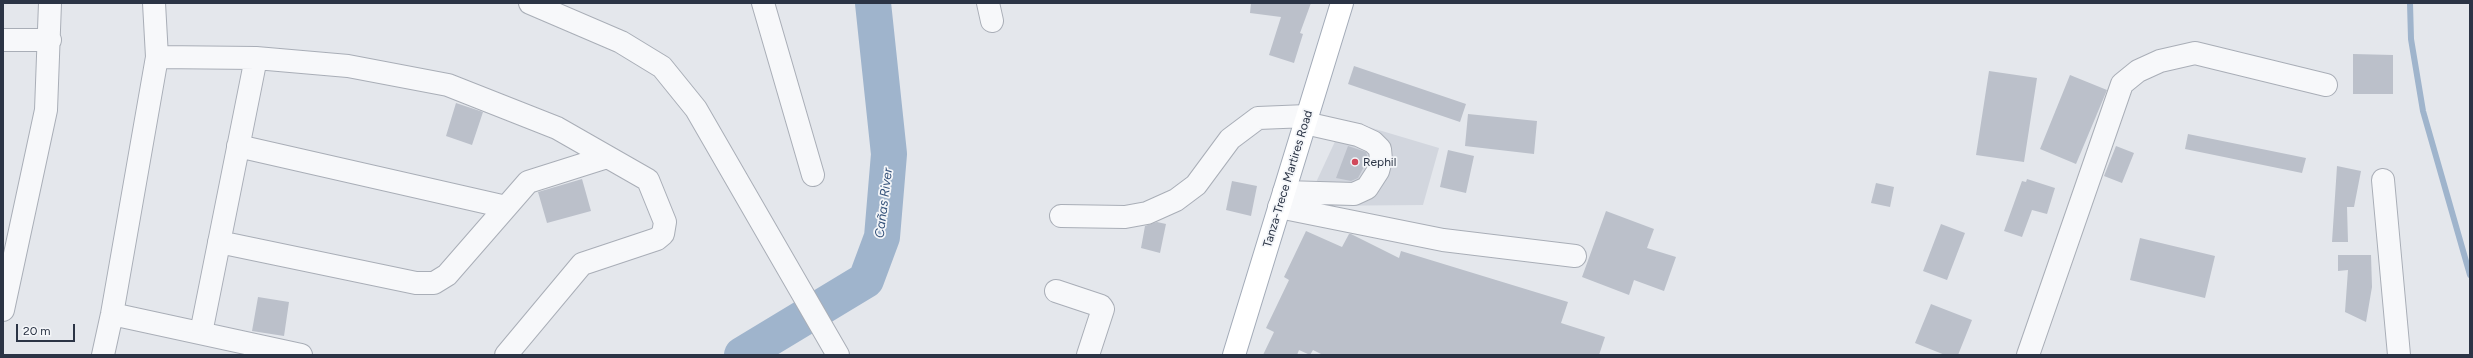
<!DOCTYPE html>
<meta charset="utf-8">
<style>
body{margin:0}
#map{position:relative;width:2473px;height:358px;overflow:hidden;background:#e4e7ec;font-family:Figtree,sans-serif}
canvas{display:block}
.frame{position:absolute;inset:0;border:4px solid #2b3445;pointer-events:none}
.scale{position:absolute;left:16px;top:324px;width:59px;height:18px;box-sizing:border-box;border:2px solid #2b3445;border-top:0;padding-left:5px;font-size:12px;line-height:14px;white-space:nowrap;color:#2b3445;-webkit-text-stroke:3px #f4f6f9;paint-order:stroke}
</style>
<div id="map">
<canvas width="2473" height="358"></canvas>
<div class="frame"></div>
<div class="scale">20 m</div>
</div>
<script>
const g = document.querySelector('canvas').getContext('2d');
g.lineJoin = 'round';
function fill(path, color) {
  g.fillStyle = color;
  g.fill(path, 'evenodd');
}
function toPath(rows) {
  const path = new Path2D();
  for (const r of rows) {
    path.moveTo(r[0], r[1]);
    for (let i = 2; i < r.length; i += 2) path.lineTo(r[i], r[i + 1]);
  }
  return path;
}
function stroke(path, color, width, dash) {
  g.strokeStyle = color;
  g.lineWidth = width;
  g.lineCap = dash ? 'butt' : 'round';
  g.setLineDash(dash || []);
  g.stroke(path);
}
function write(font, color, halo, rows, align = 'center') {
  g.font = font + ' Figtree,sans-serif';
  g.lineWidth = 3.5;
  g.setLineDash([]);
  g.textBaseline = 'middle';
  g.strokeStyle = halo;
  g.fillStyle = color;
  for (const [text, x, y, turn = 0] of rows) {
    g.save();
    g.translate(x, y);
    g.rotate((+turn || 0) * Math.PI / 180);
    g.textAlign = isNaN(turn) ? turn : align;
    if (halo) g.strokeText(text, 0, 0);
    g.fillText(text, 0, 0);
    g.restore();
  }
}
fill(toPath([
 [1345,120,1439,148,1423,205,1305,206]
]), '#d2d6de');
stroke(toPath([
 [2410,3,2411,39,2423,111,2470,275]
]), '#9fb4cc', 6);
stroke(toPath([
 [742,355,866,280,882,237,889,154,873,3]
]), '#9fb4cc', 36);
fill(toPath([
 [1251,3,1311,3,1300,33,1303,34,1294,63,1269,55,1281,17,1250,13],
 [2353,54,2393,55,2393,94,2353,94],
 [1354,66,1466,104,1460,122,1348,84],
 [1989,71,2037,78,2024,162,1976,155],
 [2070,75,2107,90,2076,164,2040,149],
 [456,103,483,112,472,145,446,136],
 [1468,114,1537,121,1534,154,1465,146],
 [2188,134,2306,158,2302,173,2185,149],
 [1348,146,1366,152,1368,159,1358,178,1351,181,1336,178],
 [2116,146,2134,153,2122,183,2104,176],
 [1448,150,1474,156,1466,193,1440,187],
 [2337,166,2361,171,2354,207,2347,207,2348,242,2332,242],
 [582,179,591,211,547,223,538,192],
 [2027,179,2055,188,2047,214,2032,210,2022,237,2004,231,2022,181,2026,182],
 [1232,181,1257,186,1251,216,1226,210],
 [1876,183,1894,187,1890,207,1871,203],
 [1606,211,1654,229,1647,248,1676,257,1664,291,1634,280,1629,295,1582,277],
 [1157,222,1166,224,1160,253,1141,248,1145,226],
 [1941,224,1965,233,1947,280,1923,271],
 [1306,231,1342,247,1349,234,1351,234,1399,258,1401,251,1568,302,1561,323,1605,337,1599,355,1323,355,1313,350,1310,355,1299,350,1297,355,1263,355,1274,332,1266,328,1289,280,1284,277],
 [2140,238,2215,256,2205,298,2130,280],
 [2338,255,2371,255,2372,287,2366,322,2345,312,2348,270,2338,271],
 [258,297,289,302,284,336,252,331],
 [1931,304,1972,320,1958,355,1945,355,1915,343]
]), '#bbc0ca');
const minor = toPath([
 [530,3,621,42,662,67,696,109,838,355],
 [763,3,813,175],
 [988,3,992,21],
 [3,40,50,40],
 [157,57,256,58,348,66,448,85,557,128,648,180,665,222,663,234,657,239,582,264,506,355],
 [238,146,506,207],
 [2383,180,2399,355],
 [1284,192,1354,194,1367,188,1378,171,1381,160,1380,149,1373,142,1358,135,1305,123],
 [1279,207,1443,240,1575,256],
 [1061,216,1125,217,1147,213,1176,200,1196,185,1230,139,1258,118,1307,116],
 [219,242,416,283,434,283,447,275,528,182,607,157],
 [1056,291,1101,306,1103,309,1088,355],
 [3,310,46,110,50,3],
 [112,314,301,355],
 [201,333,256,58],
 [103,355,112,314,157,57,154,3],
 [2028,355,2122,84,2138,71,2160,61,2195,53,2326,85]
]);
const major = toPath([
 [1234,355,1342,3]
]);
stroke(minor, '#a9aeb7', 24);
stroke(major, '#a3abb8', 24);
stroke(minor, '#f7f8fa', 22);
stroke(major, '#fff', 22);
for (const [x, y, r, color] of [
 [1355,162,4,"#d1495b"]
]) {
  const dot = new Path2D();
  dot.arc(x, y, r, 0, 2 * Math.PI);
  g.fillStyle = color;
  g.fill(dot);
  stroke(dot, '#f4f6f9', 1.5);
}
write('12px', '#2b3445', '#f4f6f9', [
 ["Rephil",1363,162]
], 'left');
write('12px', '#2b3445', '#f4f6f9', [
 ["Tanza-Trece Martires Road",1288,179,-73]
]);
write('italic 13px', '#34527a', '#f4f6f9', [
 ["Cañas River",884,203,-83]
]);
</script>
